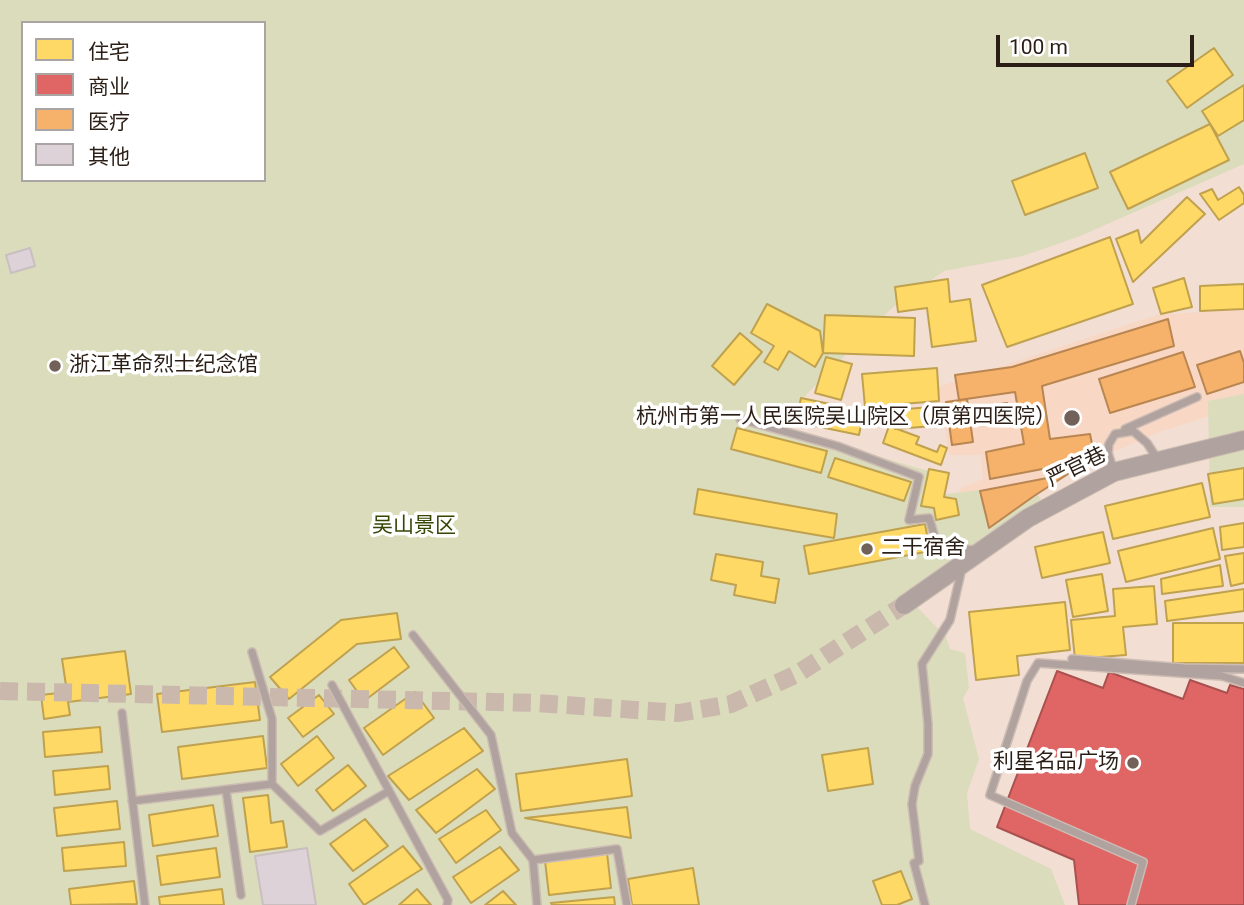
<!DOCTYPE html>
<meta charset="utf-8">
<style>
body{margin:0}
#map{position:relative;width:1244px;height:905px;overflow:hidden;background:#f2ded3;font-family:Roboto,"Noto Sans SC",sans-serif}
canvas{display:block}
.legend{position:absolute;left:21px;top:21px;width:245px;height:161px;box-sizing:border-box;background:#fff;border:2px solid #aaa5a2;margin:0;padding:9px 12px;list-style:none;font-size:21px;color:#2b1e16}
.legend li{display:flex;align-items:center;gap:14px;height:35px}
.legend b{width:35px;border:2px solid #aaa5a2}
.scale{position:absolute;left:996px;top:35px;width:198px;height:32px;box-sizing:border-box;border:4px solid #2b1e16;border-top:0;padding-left:9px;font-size:21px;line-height:24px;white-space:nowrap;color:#2b1e16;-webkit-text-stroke:5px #fff;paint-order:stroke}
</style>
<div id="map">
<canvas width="1244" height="905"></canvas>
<ul class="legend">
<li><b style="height:19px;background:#ffd966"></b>住宅</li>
<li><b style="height:19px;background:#e06666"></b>商业</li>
<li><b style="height:19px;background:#f6b26b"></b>医疗</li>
<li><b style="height:19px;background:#ddd2d7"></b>其他</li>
</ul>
<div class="scale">100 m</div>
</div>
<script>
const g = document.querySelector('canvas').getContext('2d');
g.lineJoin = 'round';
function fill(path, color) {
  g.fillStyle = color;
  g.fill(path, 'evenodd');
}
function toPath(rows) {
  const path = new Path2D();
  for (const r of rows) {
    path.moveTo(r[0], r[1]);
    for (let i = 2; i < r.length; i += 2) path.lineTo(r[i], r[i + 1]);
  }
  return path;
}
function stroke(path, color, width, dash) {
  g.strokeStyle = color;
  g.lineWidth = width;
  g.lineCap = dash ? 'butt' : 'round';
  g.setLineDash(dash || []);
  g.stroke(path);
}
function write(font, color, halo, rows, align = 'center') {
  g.font = font + ' Roboto,"Noto Sans SC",sans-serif';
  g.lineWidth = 7;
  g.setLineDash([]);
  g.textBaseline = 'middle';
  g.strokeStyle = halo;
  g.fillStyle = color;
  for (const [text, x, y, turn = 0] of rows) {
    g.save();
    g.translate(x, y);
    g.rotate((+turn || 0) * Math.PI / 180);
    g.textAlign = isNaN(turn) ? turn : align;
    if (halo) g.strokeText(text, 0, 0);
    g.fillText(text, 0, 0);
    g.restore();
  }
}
fill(toPath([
 [1244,309,1244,405,1160,432,1107,454,968,525,959,489,983,479,981,455,949,455,938,387,1157,315]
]), '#f8d7c5');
fill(toPath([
 [0,0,1244,0,1244,164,1080,236,1023,256,944,271,892,308,807,394,781,428,935,473,938,495,1027,484,1041,499,917,607,946,637,950,649,965,653,969,688,963,698,979,759,967,793,970,829,1051,869,1065,905,0,905],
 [23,23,264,23,264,180,23,180],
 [1244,394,1244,507,1210,507,1208,401]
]), '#dbdcbc');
const homes = toPath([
 [1214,48,1233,75,1187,108,1167,81,1214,48],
 [1244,85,1244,120,1218,136,1202,111,1244,85],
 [1210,124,1229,160,1128,209,1110,172,1210,124],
 [1085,153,1098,188,1025,215,1012,181,1085,153],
 [1239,187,1244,195,1244,203,1219,220,1200,194,1212,189,1218,200,1239,187],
 [1187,197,1205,214,1133,282,1116,239,1138,230,1141,243,1187,197],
 [1110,237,1133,304,1007,347,982,285,1110,237],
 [1184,278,1192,307,1161,314,1153,288,1184,278],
 [948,279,950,302,970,299,976,341,932,347,927,308,898,312,895,287,948,279],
 [1244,284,1244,309,1200,311,1200,286,1244,284],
 [767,304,820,331,823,353,815,367,789,351,778,370,764,362,774,346,751,333,767,304],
 [825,315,915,318,914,356,823,353,825,315],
 [740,333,762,352,734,385,712,366,740,333],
 [826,357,852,364,841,400,815,393,826,357],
 [937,368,939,401,865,407,862,374,937,368],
 [801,398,864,411,859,435,796,422,801,398],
 [932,407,934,426,895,429,893,410,932,407],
 [889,426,919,437,916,444,937,452,940,445,947,448,941,465,883,443,889,426],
 [737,428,827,451,821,473,731,449,737,428],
 [835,458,911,482,904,501,828,477,835,458],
 [1244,468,1244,499,1213,504,1208,474,1244,468],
 [929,469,949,473,944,497,956,499,959,515,936,520,934,508,921,506,929,469],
 [1202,483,1210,517,1113,539,1105,506,1202,483],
 [698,489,837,514,834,538,694,514,698,489],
 [1244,523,1244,547,1222,550,1220,527,1244,523],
 [925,524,930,551,809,574,804,546,925,524],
 [1213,528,1220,559,1126,582,1118,551,1213,528],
 [1103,532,1110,563,1042,578,1035,547,1103,532],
 [1244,553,1244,583,1231,586,1225,556,1244,553],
 [716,554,763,562,761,576,779,579,775,603,734,595,736,585,711,580,716,554],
 [1220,565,1223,586,1162,594,1161,579,1220,565],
 [1102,574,1108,611,1073,617,1066,580,1102,574],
 [1154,586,1157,624,1123,627,1126,655,1075,659,1071,620,1115,616,1113,589,1154,586],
 [1244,589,1244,611,1167,621,1165,601,1244,589],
 [1065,602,1070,650,1017,656,1019,675,976,680,969,612,1065,602],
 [397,613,401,639,357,644,289,699,270,677,341,620,397,613],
 [1173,623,1244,623,1244,663,1173,663,1173,623],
 [394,647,409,667,364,701,349,680,394,647],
 [125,651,131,694,68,702,70,715,44,719,41,695,67,692,62,659,125,651],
 [255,682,260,720,162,732,157,694,255,682],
 [415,692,434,718,383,755,364,728,415,692],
 [319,695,334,714,303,737,288,718,319,695],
 [100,727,102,752,45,757,43,732,100,727],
 [464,728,483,751,409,800,388,776,464,728],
 [263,736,267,768,182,779,178,747,263,736],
 [317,736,334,758,298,786,281,764,317,736],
 [868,748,873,784,828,791,822,755,868,748],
 [627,759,632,796,521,811,516,774,627,759],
 [348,765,366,786,333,811,316,790,348,765],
 [108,766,110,789,55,795,53,771,108,766],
 [477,769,495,789,436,833,416,810,477,769],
 [268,795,271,823,283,821,287,847,250,852,243,798,268,795],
 [117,801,120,829,57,836,54,808,117,801],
 [213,805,218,836,153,846,149,815,213,805],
 [627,807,631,838,525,818,627,807],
 [486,810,501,830,456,863,439,839,486,810],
 [365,819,388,846,353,871,330,844,365,819],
 [124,842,126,866,64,871,62,848,124,842],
 [403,846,422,869,364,905,349,884,403,846],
 [500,847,519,870,471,903,453,877,500,847],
 [216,848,220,877,161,885,157,856,216,848],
 [607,853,611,888,549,895,545,861,607,853],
 [693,868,699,905,632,905,628,879,693,868],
 [901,871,912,899,897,905,882,905,873,881,901,871],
 [134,881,137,904,71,905,69,889,134,881],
 [222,889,224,905,160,905,159,897,222,889],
 [417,889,431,905,399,905,417,889],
 [503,891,516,905,485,905,503,891],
 [614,897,615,905,552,905,551,903,614,897]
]);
fill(homes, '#ffd966');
stroke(homes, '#bfa14e', 2);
const shops = toPath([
 [1057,671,1103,688,1109,672,1183,699,1190,680,1227,693,1230,685,1244,689,1244,905,1079,905,1074,860,997,827,1057,671]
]);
fill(shops, '#e06666');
stroke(shops, '#aa504e', 2);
const health = toPath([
 [1168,319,1174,346,1042,386,1050,439,1090,434,1095,459,990,479,986,452,1024,444,1015,392,959,400,955,375,1012,367,1168,319],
 [1240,351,1244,363,1244,382,1207,394,1197,365,1240,351],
 [1183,352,1195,387,1110,413,1099,379,1183,352],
 [967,399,973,442,952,445,946,402,967,399],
 [1007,403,1009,419,977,423,975,408,1007,403],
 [1068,474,1034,496,989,528,980,491,1068,474]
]);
fill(health, '#f6b26b');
stroke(health, '#b98652', 2);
const building = toPath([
 [30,248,35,266,11,273,6,255,30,248],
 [307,848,316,905,263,905,255,856,307,848]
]);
fill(building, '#ddd2d7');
stroke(building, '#c9bfc1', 2);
stroke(toPath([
 [0,691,537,703,679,713,731,704,797,674,904,605]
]), '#cab8ad', 18, [18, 9]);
const service = toPath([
 [740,419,837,446,919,477,909,520,929,518,938,547,974,550],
 [1125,429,1197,397],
 [1114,471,1108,453,1109,444,1115,434,1133,431,1147,443,1158,460],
 [413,635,491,735,512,833,533,860],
 [252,652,272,719,272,784],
 [1072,659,1184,668,1244,669],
 [332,685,448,900,447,905],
 [122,713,145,905],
 [226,790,241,895],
 [132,801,272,784,320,831,389,791],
 [537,905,533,860,617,849,627,905],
 [925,905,914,863,919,861,912,804,915,786,928,754,928,724,922,664,950,620,962,568],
 [1131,905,1143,862,990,795,1027,681,1038,663,1222,676,1244,683]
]);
const tertiary = toPath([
 [904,605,1028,518,1114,472,1244,440]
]);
stroke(service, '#ccbcb3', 10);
stroke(tertiary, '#ccbcb3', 20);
stroke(service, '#b0a29e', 7);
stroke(tertiary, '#b0a29e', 18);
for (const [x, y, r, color] of [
 [55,366,7,"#716158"],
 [1072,418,9,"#716158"],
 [867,549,7,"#716158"],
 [1133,763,7,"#716158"]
]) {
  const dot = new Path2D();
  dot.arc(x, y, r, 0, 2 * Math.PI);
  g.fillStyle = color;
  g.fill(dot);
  stroke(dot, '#fff', 2.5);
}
write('21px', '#2b1e16', '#fff', [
 ["浙江革命烈士纪念馆",69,366],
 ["杭州市第一人民医院吴山院区（原第四医院）",1056,418,"right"],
 ["二干宿舍",881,549],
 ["利星名品广场",1119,763,"right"]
], 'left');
write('21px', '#2b1e16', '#fff', [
 ["严官巷",1077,468,-26]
]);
write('21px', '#364704', '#fff', [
 ["吴山景区",414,527]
]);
</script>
